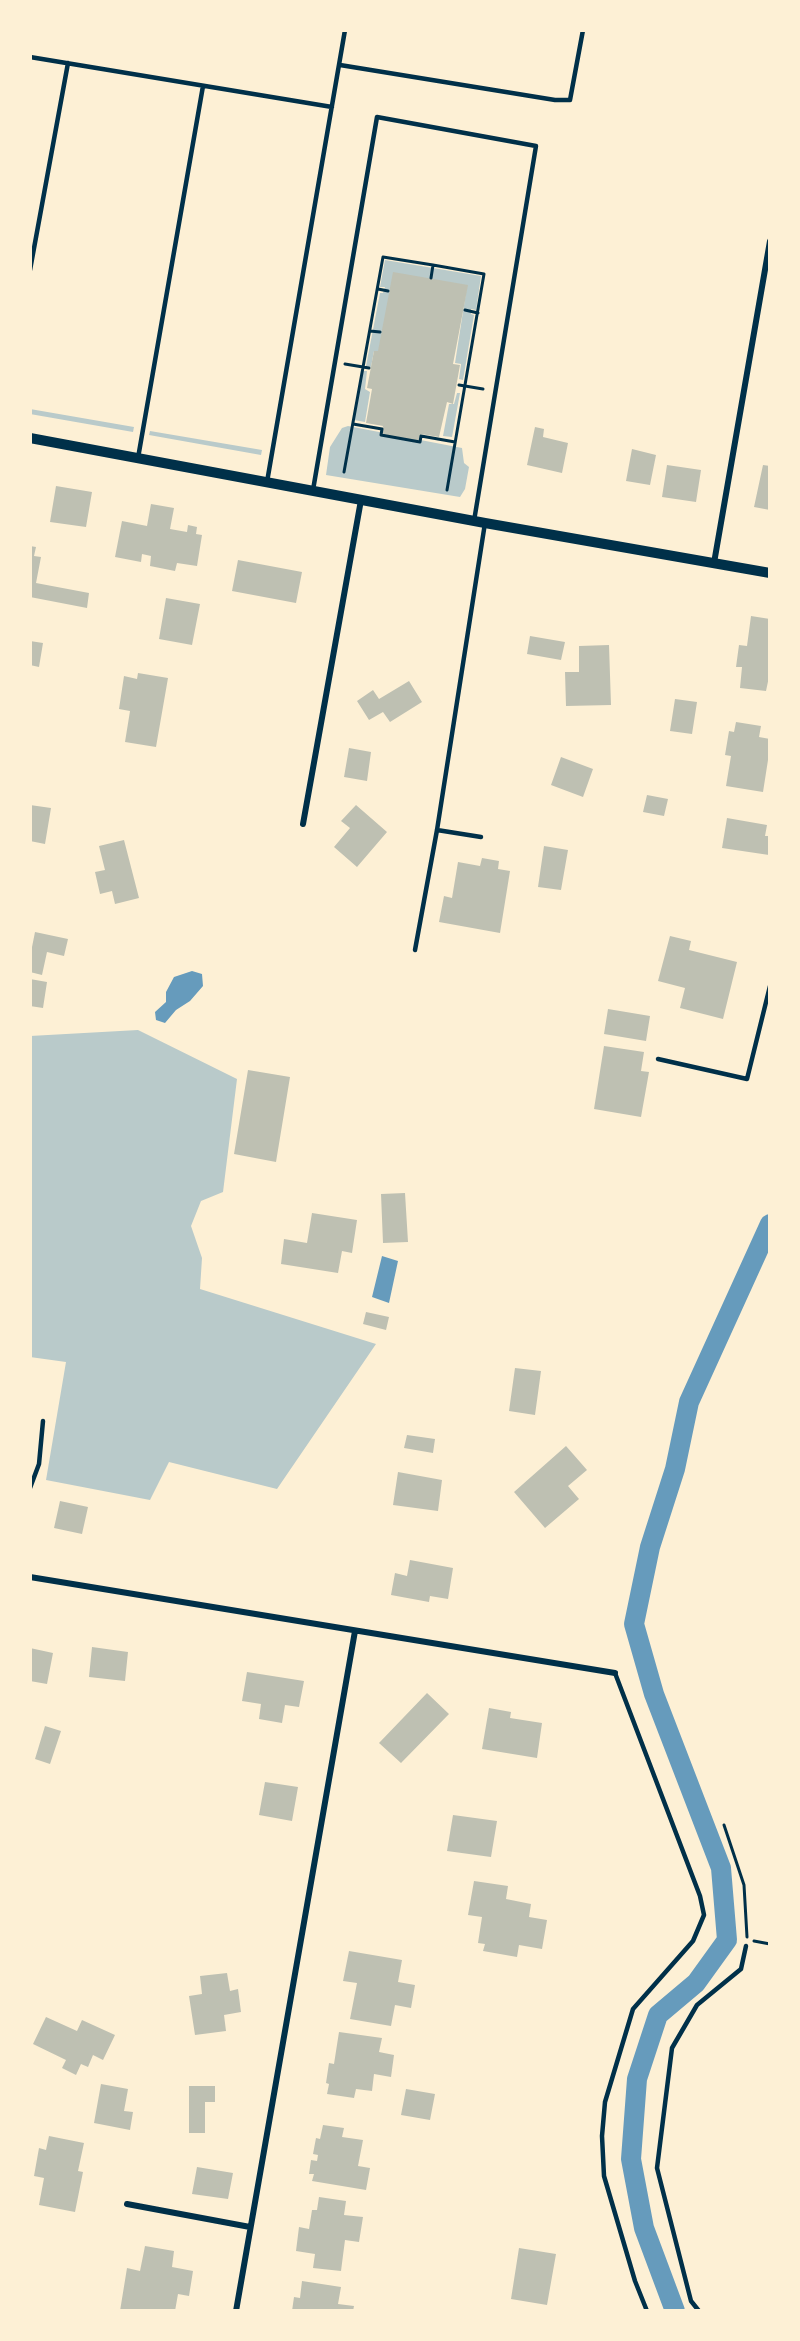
<!DOCTYPE html>
<style>
body{margin:0}
#map{position:relative;width:800px;height:2341px;overflow:hidden;background:#fdf0d5;font-family:"Noto Sans",sans-serif}
canvas{display:block}
.frame{position:absolute;inset:0;border:32px solid #fdf0d5;pointer-events:none}
</style>
<div id="map">
<canvas width="800" height="2341"></canvas>
<div class="frame"></div>
</div>
<script>
const g = document.querySelector('canvas').getContext('2d');
g.lineJoin = 'round';
function fill(path, color) {
  g.fillStyle = color;
  g.fill(path, 'evenodd');
}
function toPath(rows) {
  const path = new Path2D();
  for (const r of rows) {
    path.moveTo(r[0], r[1]);
    for (let i = 2; i < r.length; i += 2) path.lineTo(r[i], r[i + 1]);
  }
  return path;
}
function stroke(path, color, width, dash) {
  g.strokeStyle = color;
  g.lineWidth = width;
  g.lineCap = dash ? 'butt' : 'round';
  g.setLineDash(dash || []);
  g.stroke(path);
}
fill(toPath([
 [385,260,481,276,476,310,471,309,471,314,474,315,463,380,459,379,461,364,455,363,467,286,379,351,374,351,371,367,366,366,380,293,383,293,385,287,380,287],
 [363,371,367,371,365,389,370,392,365,422,354,420],
 [457,393,460,393,452,437,443,436,449,404,454,404],
 [30,409,134,427,133,432,30,414],
 [348,426,462,448,464,463,469,467,465,489,460,497,326,475,330,447,342,428],
 [150,431,262,450,261,455,149,435],
 [138,1030,237,1079,223,1192,201,1201,191,1226,202,1258,200,1289,376,1344,277,1489,169,1462,150,1500,46,1480,66,1362,30,1357,30,1036]
]), '#b9caca');
fill(toPath([
 [192,971,202,974,203,986,190,1001,176,1010,165,1023,156,1020,155,1012,166,1002,166,992,174,977],
 [382,1256,398,1261,389,1303,372,1297]
]), '#669bbc');
stroke(toPath([
 [675,2311,644,2228,631,2159,637,2079,658,2015,696,1983,727,1940,721,1868,654,1694,634,1624,650,1547,675,1469,689,1402,770,1224]
]), '#669bbc', 20);
fill(toPath([
 [393,272,468,285,453,364,460,365,453,404,447,402,439,437,421,434,420,441,381,434,383,426,366,423,372,389,367,388,374,351,378,351],
 [535,427,544,429,543,437,568,443,562,473,527,465],
 [632,449,656,455,650,485,626,481],
 [667,465,701,470,696,502,662,497],
 [763,465,770,466,770,510,754,507],
 [56,486,92,492,86,527,50,522],
 [151,504,174,508,170,529,187,532,188,525,197,527,196,534,202,535,197,566,177,563,175,571,150,566,151,556,142,554,141,562,115,557,122,521,147,526],
 [30,546,36,547,34,556,41,557,36,583,89,593,87,608,30,597],
 [238,560,302,572,296,603,232,591],
 [166,598,200,604,192,645,159,639],
 [751,616,770,619,770,672,766,691,740,688,742,667,736,667,739,645,747,646],
 [530,636,565,642,561,660,527,654],
 [30,641,43,643,39,667,30,665],
 [609,645,611,705,566,706,565,672,579,672,579,646],
 [138,673,168,678,156,747,125,742,130,711,119,709,124,676,137,679],
 [409,681,422,702,390,722,383,712,369,720,357,701,373,690,379,699],
 [675,699,697,702,692,734,670,731],
 [736,722,761,726,759,737,770,739,770,761,768,760,763,792,726,786,731,756,725,755,729,731,734,732],
 [349,748,371,752,367,781,344,777],
 [561,757,593,769,583,797,551,785],
 [647,795,668,799,664,816,643,812],
 [30,805,51,808,45,844,30,841],
 [356,805,387,832,357,867,334,847,350,828,341,821],
 [727,818,767,825,765,836,770,836,769,855,722,848],
 [124,840,139,898,115,904,112,891,100,894,95,872,105,870,99,846],
 [544,846,568,850,561,890,538,887],
 [482,858,499,861,498,869,510,871,500,933,439,922,444,896,452,898,458,862,480,866],
 [35,932,68,939,64,956,47,952,42,975,30,972,30,957],
 [670,936,691,941,689,950,737,962,723,1019,680,1008,685,988,658,981],
 [30,979,47,982,43,1008,30,1006],
 [608,1009,650,1016,646,1041,604,1034],
 [604,1046,644,1052,641,1071,649,1072,641,1117,594,1109],
 [248,1070,290,1077,276,1162,234,1154],
 [405,1193,408,1242,383,1243,381,1194],
 [312,1213,357,1220,352,1253,342,1251,338,1273,281,1264,284,1239,307,1243],
 [366,1312,389,1317,386,1330,363,1324],
 [515,1368,541,1371,535,1415,509,1411],
 [407,1435,435,1439,433,1453,404,1448],
 [566,1446,587,1470,568,1486,579,1499,545,1528,514,1492],
 [398,1472,442,1480,438,1511,393,1505],
 [60,1501,88,1507,82,1534,54,1528],
 [410,1560,453,1568,448,1599,430,1596,429,1602,391,1595,395,1573,407,1576],
 [92,1647,128,1652,125,1681,89,1677],
 [30,1648,53,1653,47,1684,30,1681],
 [247,1672,304,1681,299,1707,285,1705,282,1723,259,1719,261,1704,242,1701],
 [427,1693,449,1714,401,1763,379,1743],
 [489,1708,511,1712,510,1718,542,1723,537,1758,482,1749],
 [45,1726,61,1731,50,1764,35,1759],
 [265,1782,298,1787,292,1821,259,1815],
 [453,1815,497,1821,491,1857,447,1851],
 [474,1881,508,1886,506,1899,531,1904,529,1917,547,1920,542,1949,519,1945,517,1957,483,1951,485,1944,478,1943,482,1917,468,1915],
 [349,1951,402,1960,398,1982,415,1985,411,2008,395,2005,391,2026,350,2019,357,1983,343,1981],
 [227,1973,230,1991,238,1989,241,2012,224,2015,226,2031,195,2035,189,1996,202,1994,200,1976],
 [46,2017,77,2031,82,2020,115,2035,103,2060,93,2055,88,2067,81,2064,76,2075,62,2068,66,2060,33,2044],
 [339,2032,382,2038,379,2052,394,2055,391,2077,374,2074,372,2091,356,2089,354,2098,327,2094,329,2084,326,2083,329,2063,334,2064],
 [101,2084,128,2089,124,2111,133,2112,130,2130,94,2123],
 [189,2086,215,2086,215,2102,205,2102,205,2133,189,2133],
 [406,2089,435,2094,430,2120,401,2115],
 [323,2125,344,2128,342,2137,363,2140,358,2166,370,2168,366,2190,312,2181,314,2174,309,2174,311,2160,317,2161,318,2155,313,2154,316,2138,320,2139],
 [49,2136,84,2143,78,2171,83,2172,75,2212,39,2205,44,2178,34,2176,39,2148,46,2150],
 [197,2167,233,2173,228,2199,192,2194],
 [319,2197,346,2201,344,2215,363,2217,359,2242,345,2240,341,2271,313,2268,315,2254,296,2251,299,2227,309,2229,312,2210,317,2210],
 [145,2246,174,2251,172,2267,193,2271,189,2296,178,2294,175,2311,120,2311,127,2268,140,2271],
 [519,2248,556,2254,547,2305,511,2299],
 [302,2281,341,2287,338,2304,354,2306,353,2311,292,2311,294,2297,300,2298]
]), '#bec0b2');
stroke(toPath([
 [431,278,433,265],
 [378,289,388,291],
 [465,310,478,313],
 [370,331,380,332],
 [345,364,369,368],
 [459,385,483,389],
 [353,424,382,429,381,435,420,442,421,436,455,442],
 [344,472,383,257,433,265,484,274,447,490],
 [724,1825,744,1885,747,1937],
 [754,1941,770,1944]
]), '#003049', 3);
stroke(toPath([
 [30,57,332,107],
 [340,65,555,100,570,100,583,30],
 [30,270,68,63],
 [138,458,203,86],
 [267,482,345,30],
 [313,490,377,117,536,146,474,521],
 [437,830,481,837],
 [415,950,437,830,485,523],
 [658,1059,747,1079,770,986],
 [30,1488,39,1464,43,1421],
 [615,1673,700,1896,704,1915,693,1941,633,2009,605,2102,602,2136,604,2176,635,2281,647,2311],
 [699,2311,691,2301,657,2168,672,2048,697,2005,741,1969,746,1946]
]), '#003049', 4.5);
stroke(toPath([
 [714,563,770,241],
 [303,824,361,500],
 [30,1577,615,1673],
 [127,2204,250,2227],
 [236,2311,355,1631]
]), '#003049', 6);
stroke(toPath([
 [30,438,485,523,770,573]
]), '#003049', 10);
</script>
